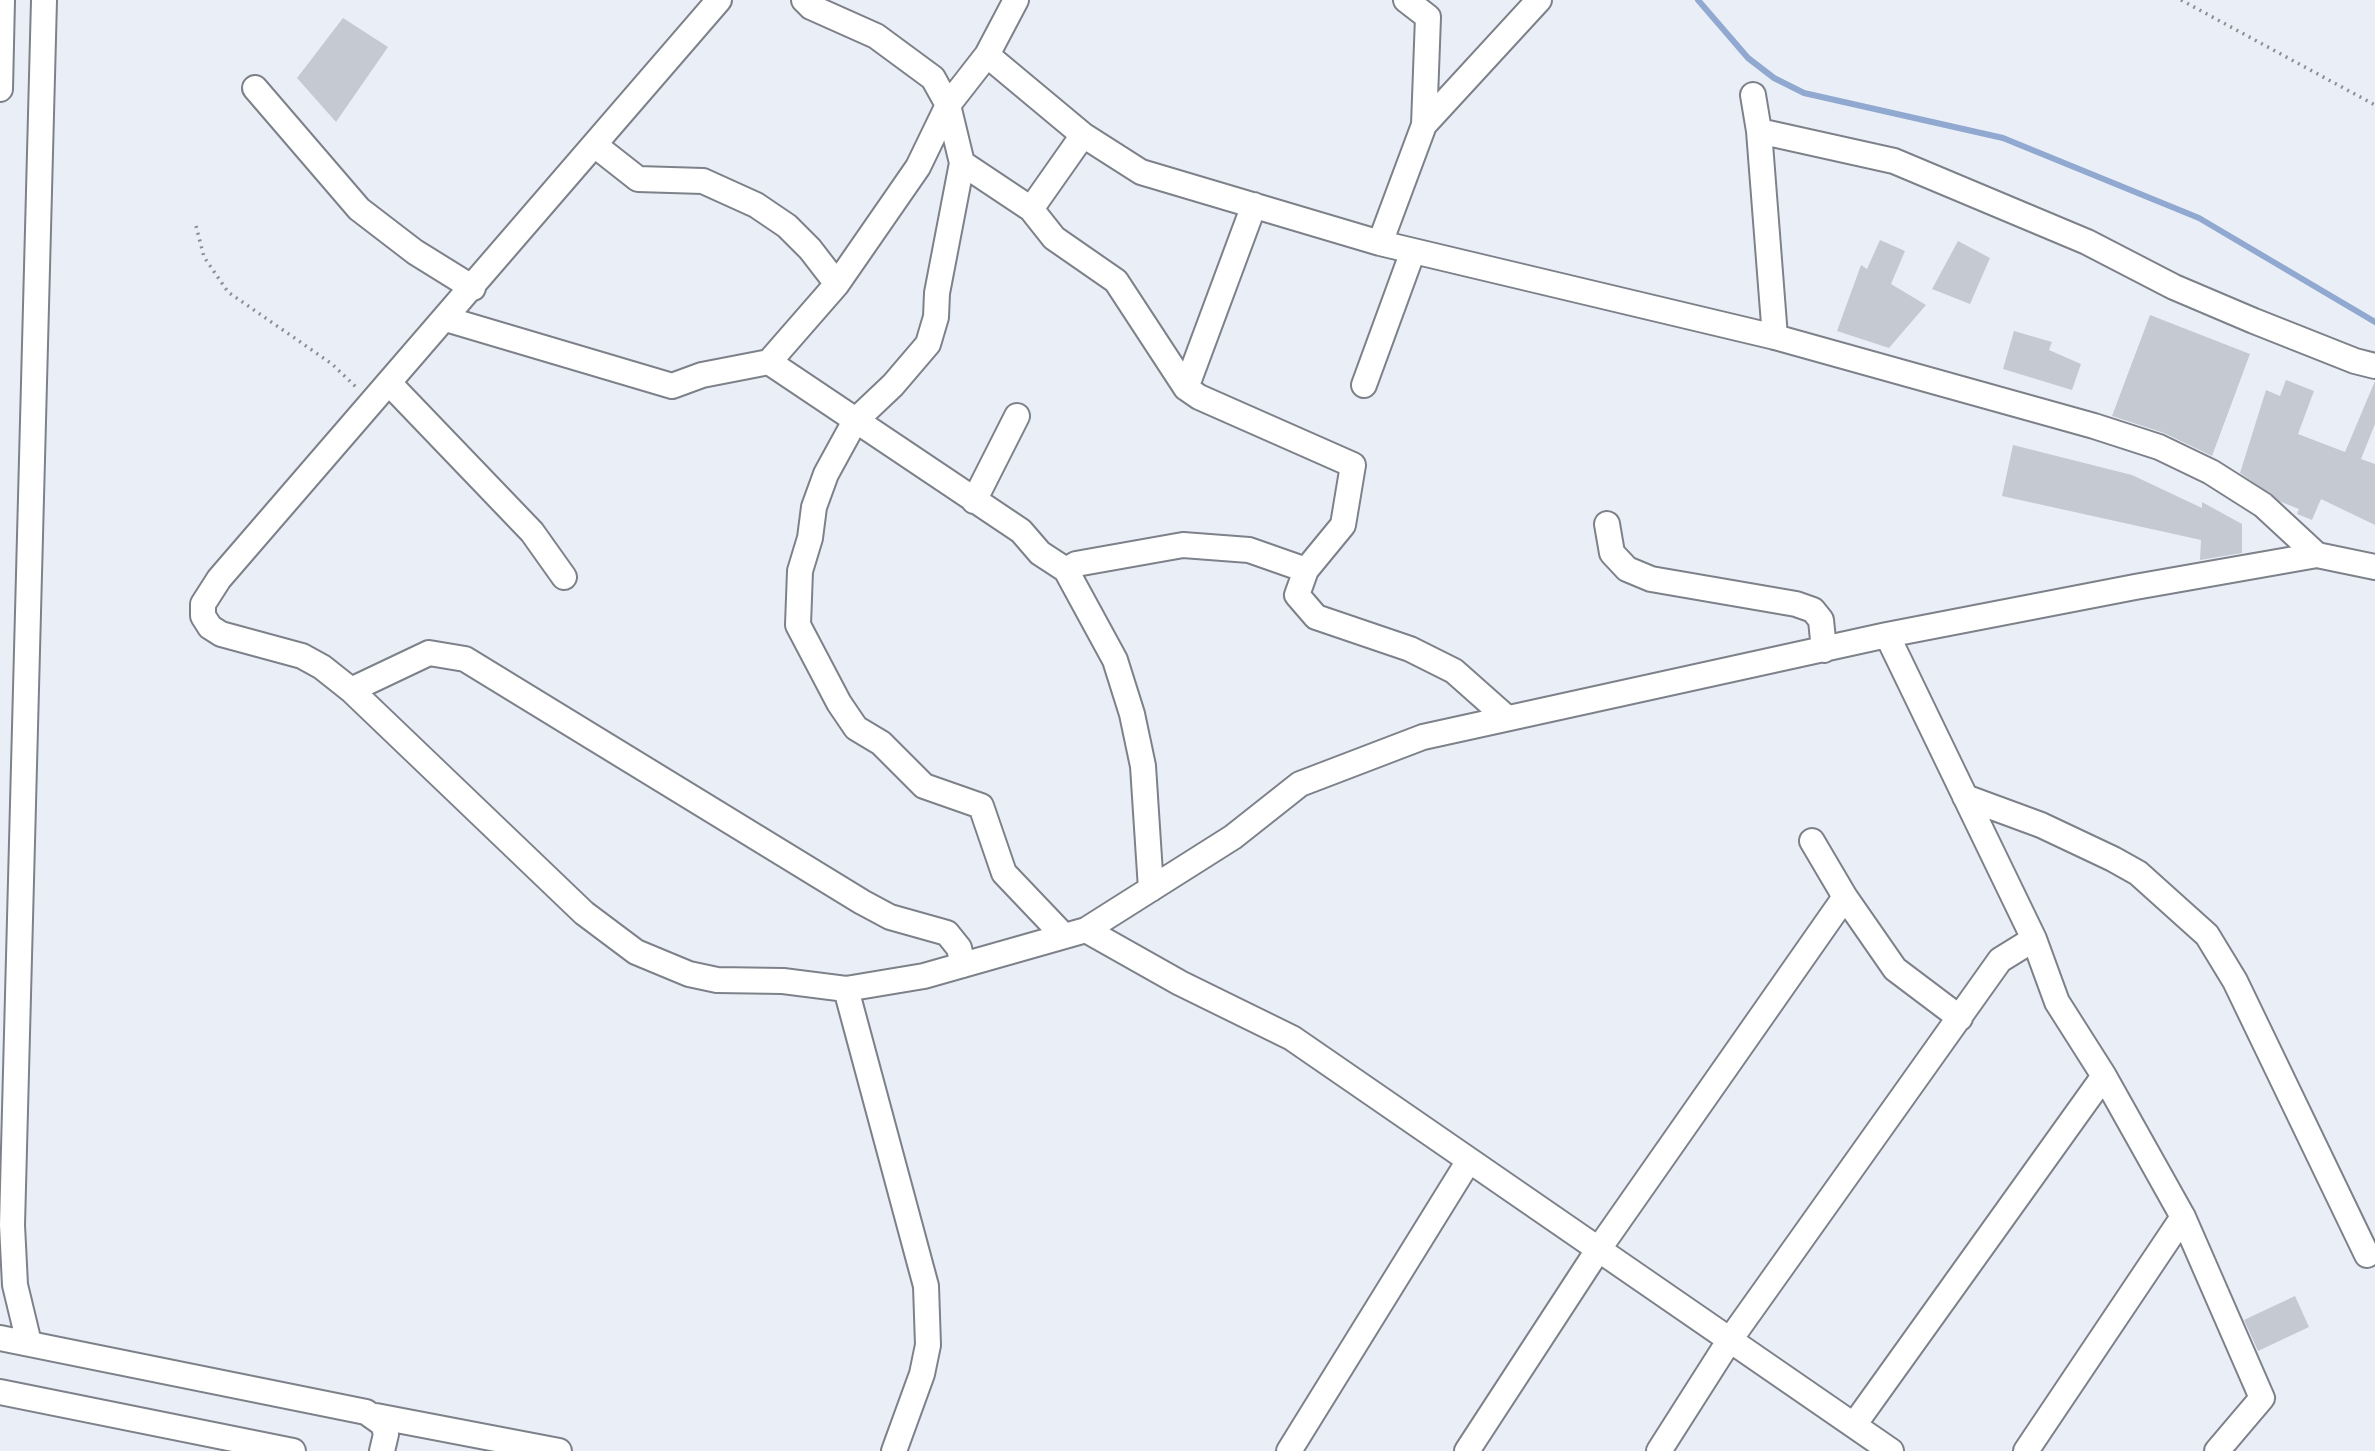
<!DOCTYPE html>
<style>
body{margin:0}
canvas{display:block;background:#eaeff7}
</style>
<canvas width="2375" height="1451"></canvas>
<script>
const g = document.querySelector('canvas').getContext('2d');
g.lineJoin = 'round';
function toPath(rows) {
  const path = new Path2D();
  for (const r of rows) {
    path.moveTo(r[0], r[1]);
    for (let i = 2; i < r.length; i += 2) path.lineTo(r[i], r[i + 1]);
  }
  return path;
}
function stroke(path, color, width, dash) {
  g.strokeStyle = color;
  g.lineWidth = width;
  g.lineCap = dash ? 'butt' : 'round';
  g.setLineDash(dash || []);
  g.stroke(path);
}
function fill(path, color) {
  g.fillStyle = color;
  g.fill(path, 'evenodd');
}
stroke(toPath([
 [1698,0,1748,58,1774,78,1804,93,2003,138,2199,218,2375,322]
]), '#91a9d1', 6);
fill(toPath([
 [343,18,388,47,336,122,297,78],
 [1880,240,1905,251,1891,284,1926,305,1889,348,1837,331,1861,265,1867,269],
 [1958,241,1990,258,1970,304,1932,289],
 [2150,315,2250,354,2212,456,2164,433,2112,416],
 [2014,331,2052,342,2049,350,2081,364,2072,390,2003,369],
 [2286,380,2314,391,2298,434,2345,452,2375,381,2375,424,2361,459,2375,464,2375,525,2321,499,2312,520,2297,514,2299,509,2281,502,2240,473,2266,390,2280,396],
 [2013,445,2132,475,2202,508,2202,502,2242,524,2242,553,2200,560,2201,540,2002,496],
 [2295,1296,2309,1327,2258,1351,2244,1320]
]), '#c5cad2');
const minor = toPath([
 [719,0,219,579,203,604,203,616,210,627,221,634,302,656,322,667,351,690,584,913,636,952,689,974,717,980,783,981,846,989,924,976,1086,930,1233,837,1300,784,1423,737,1887,635,2135,587,2317,555,2375,567],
 [804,0,811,7,876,36,933,78,948,105,962,163,937,293,936,317,928,344,893,385,855,421,826,474,814,507,810,538,800,571,798,625,839,703,856,728,881,743,924,786,981,806,1004,873,1064,936],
 [1406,0,1428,17,1424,125],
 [987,55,1083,135],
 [255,88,359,209,415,252,473,288],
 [0,89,2,0],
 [1753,95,1759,131,1775,337],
 [1759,131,1894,161,2087,242,2174,287,2254,321,2355,361,2375,366],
 [596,146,638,179,703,181,756,205,787,226,810,249,837,284],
 [962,163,1031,209,1083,135,1141,172,1380,243,1775,337,2094,426,2159,447,2211,472,2263,505,2317,555],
 [1031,209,1054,238,1116,281,1186,388,1199,397,1353,465,1343,525,1306,570,1297,595,1316,617,1410,649,1454,671,1507,718],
 [1380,243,1424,125,1539,0],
 [446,319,672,386,702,375,769,362,837,284,918,167,948,105,987,55,1016,0],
 [769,362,1021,531,1040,553,1066,570,1115,660,1132,714,1143,766,1151,889],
 [390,384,532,532,564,577],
 [1364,385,1413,251],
 [1186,388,1254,205],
 [974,501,1017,416],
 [1607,524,1612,553,1627,569,1651,579,1796,604,1813,610,1821,620,1824,650],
 [1066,570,1076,564,1183,545,1249,550,1306,570],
 [1887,635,2034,939,2057,1002,2104,1076,2183,1217,2262,1398,2217,1451],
 [351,690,429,653,465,659,862,902,890,917,947,933,959,948,963,965],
 [1965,797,2041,825,2113,859,2138,873,2207,935,2235,981,2367,1255],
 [1812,841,1845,897,1895,969,1960,1018],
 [1086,930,1180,983,1292,1038,1891,1451],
 [846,989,926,1286,928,1345,922,1374,894,1451],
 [0,1338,366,1412,383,1424,386,1434,382,1451],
 [29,1343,15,1285,12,1225,44,0],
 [0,1392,293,1451],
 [376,1416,559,1451],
 [1854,1425,2104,1076],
 [1289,1451,1468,1162],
 [1467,1451,1598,1250,1845,897],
 [1659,1451,1729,1341,2000,960,2034,939],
 [2026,1451,2183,1217]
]);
stroke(minor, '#7d8189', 28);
stroke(toPath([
 [2181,0,2375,105],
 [196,226,204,257,228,292,332,364,356,387]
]), '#8c9096', 3.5, [2, 5]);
stroke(minor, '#fff', 24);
</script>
